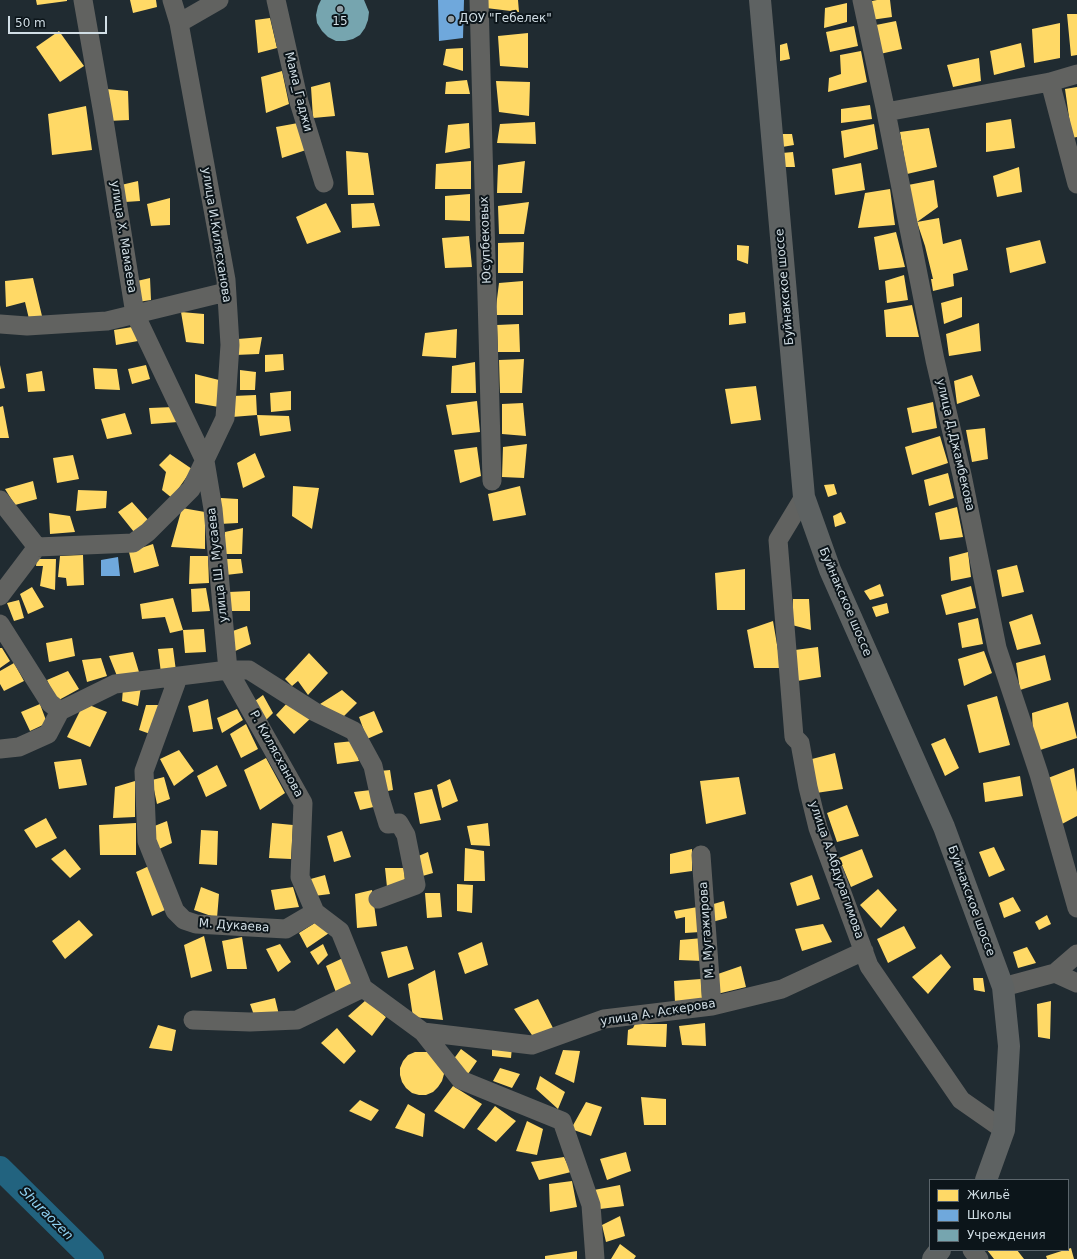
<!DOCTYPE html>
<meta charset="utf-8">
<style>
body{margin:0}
#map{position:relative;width:1077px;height:1259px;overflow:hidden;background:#202b31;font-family:"DejaVu Sans",sans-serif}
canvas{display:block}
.legend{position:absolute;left:929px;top:1179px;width:140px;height:72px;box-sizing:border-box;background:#0c151a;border:1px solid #5b656b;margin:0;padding:5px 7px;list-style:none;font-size:12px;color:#d1dee5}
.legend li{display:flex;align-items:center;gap:8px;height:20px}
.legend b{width:20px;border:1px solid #5b656b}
.scale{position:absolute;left:8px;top:16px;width:99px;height:18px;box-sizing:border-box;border:2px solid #d1dee5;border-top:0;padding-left:5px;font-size:12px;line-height:14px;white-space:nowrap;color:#d1dee5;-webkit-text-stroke:3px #0c151a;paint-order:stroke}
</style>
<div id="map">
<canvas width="1077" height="1259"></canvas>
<ul class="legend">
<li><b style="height:11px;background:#ffd966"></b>Жильё</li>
<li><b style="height:11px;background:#6fa8dc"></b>Школы</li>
<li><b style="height:11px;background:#76a5af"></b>Учреждения</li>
</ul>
<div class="scale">50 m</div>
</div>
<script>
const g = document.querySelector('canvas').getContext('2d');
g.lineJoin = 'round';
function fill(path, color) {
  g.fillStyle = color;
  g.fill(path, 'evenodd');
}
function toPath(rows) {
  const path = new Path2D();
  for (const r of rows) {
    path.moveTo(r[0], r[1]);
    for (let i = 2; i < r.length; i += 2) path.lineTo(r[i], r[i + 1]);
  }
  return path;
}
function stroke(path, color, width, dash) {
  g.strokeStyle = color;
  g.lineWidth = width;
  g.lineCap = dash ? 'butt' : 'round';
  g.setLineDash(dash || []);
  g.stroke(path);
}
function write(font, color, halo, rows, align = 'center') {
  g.font = font + ' "DejaVu Sans",sans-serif';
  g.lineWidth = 4;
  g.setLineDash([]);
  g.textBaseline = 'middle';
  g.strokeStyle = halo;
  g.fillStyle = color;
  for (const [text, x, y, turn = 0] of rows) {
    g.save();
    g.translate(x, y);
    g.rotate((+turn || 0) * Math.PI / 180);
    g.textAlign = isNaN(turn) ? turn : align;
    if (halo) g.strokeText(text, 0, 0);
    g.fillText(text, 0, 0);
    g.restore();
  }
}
fill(toPath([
 [36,0,67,0,67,1,37,5],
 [130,0,156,0,157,7,133,13],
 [487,0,518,0,519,12,486,8],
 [877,0,890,0,892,17,871,20,867,2],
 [847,3,847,22,824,28,825,8],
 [1067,14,1077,14,1077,55,1071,56],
 [270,18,277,48,258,53,255,20],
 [896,21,902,49,880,54,876,25],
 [1060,23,1060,58,1034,63,1032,29],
 [854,26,858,46,830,52,826,32],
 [59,31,84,66,60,82,36,47],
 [528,33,528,68,500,66,498,36],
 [787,43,790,59,780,61,780,45],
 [1021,43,1025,67,994,75,990,51],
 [463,48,463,71,443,65,446,49],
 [861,51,867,82,828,92,829,78,841,74,840,55],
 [979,58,981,81,953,87,947,65],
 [282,71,289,104,266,113,261,77],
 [467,80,470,94,445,94,446,82],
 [496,81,530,82,529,116,499,112],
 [330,82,335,116,313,118,311,87],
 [1077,87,1077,137,1072,138,1065,89],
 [106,89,128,91,129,120,108,121],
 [870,105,872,119,841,123,841,109],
 [86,106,92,150,52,155,48,114],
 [1011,119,1015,148,986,152,986,123],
 [535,122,536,144,497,143,500,124],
 [298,123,306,150,282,158,276,127],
 [469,123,470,148,445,153,448,125],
 [874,124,878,149,844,158,841,131],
 [929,128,937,167,907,174,900,132],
 [782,134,792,134,794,145,782,147],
 [346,151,368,153,374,195,348,195],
 [793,152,795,167,784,167,782,153],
 [471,161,471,189,435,189,436,164],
 [525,161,522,193,497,193,498,165],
 [861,163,865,190,835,195,832,169],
 [1019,167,1022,192,997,197,993,176],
 [934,180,938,207,917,222,908,185],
 [138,181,140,201,125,202,121,185],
 [890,189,895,225,858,228,865,193],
 [470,194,470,221,445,220,445,196],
 [170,198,170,225,151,226,147,204],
 [529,202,524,234,499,234,498,206],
 [326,203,341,232,307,244,296,217],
 [374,203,380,226,352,228,351,204],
 [939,218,943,244,961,239,968,270,953,274,954,286,933,291,931,279,933,279,925,246,917,222],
 [896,232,905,267,879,270,874,237],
 [469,236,472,267,445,268,442,238],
 [1040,240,1046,263,1010,273,1006,248],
 [524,242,523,273,498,273,498,243],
 [737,245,749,246,748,264,737,260],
 [904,275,908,300,887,303,885,281],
 [33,278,42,316,29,319,25,302,6,307,5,281],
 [150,278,151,300,138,302,137,281],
 [523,281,523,315,495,315,499,283],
 [962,297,962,317,944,324,941,303],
 [912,305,919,337,886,337,884,310],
 [181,312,204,314,204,344,186,342],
 [745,312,746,323,729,325,729,314],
 [979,323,981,351,949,356,946,334],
 [519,324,520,352,498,352,497,325],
 [132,327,138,341,116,345,114,330],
 [457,329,456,358,422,356,425,333],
 [262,337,259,354,235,355,238,339],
 [283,354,284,370,265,372,265,355],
 [524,359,522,393,500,393,499,360],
 [475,362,476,393,451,393,452,366],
 [0,365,5,388,0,389],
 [146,365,150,379,132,384,128,369],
 [93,368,117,369,120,390,95,389],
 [240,370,256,372,255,390,240,390],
 [42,371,45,391,28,392,26,374],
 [195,374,219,380,219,407,195,403],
 [972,375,980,396,957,404,954,381],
 [756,386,761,420,731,424,725,389],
 [291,391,291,410,271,412,270,393],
 [256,395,257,415,289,416,291,431,260,436,257,415,232,417,233,396],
 [477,401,480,432,452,435,446,405],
 [933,402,937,428,912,433,907,408],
 [523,403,526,436,502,434,502,404],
 [3,406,9,438,0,438,0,407],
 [174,407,178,422,151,424,149,408],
 [125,413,132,434,107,439,101,419],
 [985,428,988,459,972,462,966,430],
 [940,436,948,463,912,475,905,447],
 [527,444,524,478,502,477,503,447],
 [477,447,481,476,460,483,454,450],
 [255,453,265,477,243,488,237,463],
 [170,454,192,469,172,498,162,490,166,472,159,465],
 [73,455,79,479,57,483,53,458],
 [948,473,954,498,929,506,924,480],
 [33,481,37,499,15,505,5,489],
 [834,484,837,494,828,497,824,485],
 [293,486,319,488,312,529,292,516],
 [520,486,526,515,493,521,488,494],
 [78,490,107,491,106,508,76,511],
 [221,498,238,499,238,523,219,524],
 [132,502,149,521,134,532,118,512],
 [957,507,963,537,940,540,935,513],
 [182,508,205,512,205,549,171,547],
 [841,512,846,523,835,527,833,516],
 [49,513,70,516,75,532,50,534],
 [243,528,242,554,224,554,225,532],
 [153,544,159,566,134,573,129,552],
 [968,552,971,577,951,581,949,557],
 [83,555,84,585,67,586,66,578,58,577,60,556],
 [190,556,208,556,209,583,189,584],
 [37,559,56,559,55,590,40,586,43,566,36,566],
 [226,559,241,559,243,573,226,575],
 [1017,565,1024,592,1002,597,997,570],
 [745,569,745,610,717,610,715,573],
 [880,584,884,596,870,600,864,591],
 [971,586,976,608,946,615,941,595],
 [32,587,44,607,28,614,20,594],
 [206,588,210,611,192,612,191,589],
 [250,591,250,611,229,611,229,592],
 [173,598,183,630,170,633,165,617,142,619,140,604],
 [793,599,809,599,811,630,792,625],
 [19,600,24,618,14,621,7,603],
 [887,603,889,613,876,617,872,607],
 [1032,614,1041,644,1017,650,1009,622],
 [978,618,983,644,962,648,958,623],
 [773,621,781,668,754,668,747,630],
 [247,626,251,644,233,652,230,632],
 [204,629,206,652,185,653,183,630],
 [72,638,75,656,49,662,46,643],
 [818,647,821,677,797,681,795,650],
 [0,648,2,648,10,661,0,668],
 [173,648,176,671,161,673,158,649],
 [984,651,992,673,964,686,958,659],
 [133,652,139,672,117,676,109,656],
 [309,653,328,673,308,695,298,681,292,686,285,679],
 [1045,655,1051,680,1020,690,1016,663],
 [101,658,107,676,87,682,82,660],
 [14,663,24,681,4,691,0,684,0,671],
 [68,671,79,689,57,701,47,680],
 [141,687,138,706,122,701,123,688],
 [342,690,357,703,342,718,320,704],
 [263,695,273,713,263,723,251,704],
 [997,696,1010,745,979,753,967,705],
 [208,699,213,729,193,732,188,706],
 [289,701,312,717,294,734,276,715],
 [1068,702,1077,738,1034,752,1032,713],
 [84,703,107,712,90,747,67,737],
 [40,704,47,723,30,731,21,712],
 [146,705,162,705,153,735,139,730],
 [237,709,243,720,222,733,217,718],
 [374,711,383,732,367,739,359,717],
 [246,724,258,749,241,758,230,734],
 [945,738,959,768,945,776,931,744],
 [354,741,359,761,337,764,334,743],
 [179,750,194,771,174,786,160,759],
 [835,753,843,789,816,793,812,759],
 [266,758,285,793,260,810,244,770],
 [81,759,87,785,59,789,54,762],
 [217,765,227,786,206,797,197,776],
 [1074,768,1077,792,1077,816,1062,824,1048,778],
 [390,770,393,790,382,792,380,771],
 [1020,776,1023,796,985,802,983,783],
 [164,777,170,799,157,804,152,780],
 [739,777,746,814,706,824,700,781],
 [450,779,458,801,442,808,437,785],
 [135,781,135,817,113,818,115,787],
 [432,789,441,820,420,824,414,793],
 [371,790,378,806,360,810,354,792],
 [847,805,859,836,837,842,827,813],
 [46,818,57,838,36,848,24,830],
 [167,821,172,843,157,850,152,827],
 [136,823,136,855,100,855,99,825],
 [272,823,293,825,291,859,269,858],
 [488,823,490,846,471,845,467,826],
 [201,830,218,831,217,865,199,864],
 [342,831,351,857,334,862,327,836],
 [994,847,1005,870,989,877,979,852],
 [465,848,484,851,485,881,464,881],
 [65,849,81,869,70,878,51,859],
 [692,849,692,871,670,874,670,854],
 [862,849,873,877,851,887,839,858],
 [428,852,433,873,419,877,416,857],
 [149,866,165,910,152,916,136,872],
 [385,868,404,868,405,884,387,887],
 [325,875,330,894,314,896,307,880],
 [812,875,820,899,797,906,790,883],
 [457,884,473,885,472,913,457,911],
 [201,887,219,894,217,918,194,910],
 [293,887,299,907,275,910,271,890],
 [878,889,897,910,881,928,860,905],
 [372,890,377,926,357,928,355,894],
 [425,893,440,893,442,917,427,918],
 [1013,897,1021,911,1004,918,999,903],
 [724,901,727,918,712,922,710,905],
 [698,907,700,932,685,933,685,917,676,919,674,911],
 [1047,915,1051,924,1039,930,1035,922],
 [79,920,93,935,65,959,52,941],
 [318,921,329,933,307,948,299,933],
 [823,924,832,942,802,951,795,929],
 [904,926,916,948,888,963,877,939],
 [204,936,212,971,191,978,184,945],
 [242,937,247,969,227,969,222,941],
 [703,938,703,961,679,960,680,940],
 [482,942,488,965,465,974,458,953],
 [280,944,291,962,278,972,266,949],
 [323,944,328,955,318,965,310,952],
 [407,946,414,969,388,978,381,952],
 [1027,947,1036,963,1018,968,1013,952],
 [941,954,951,967,928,994,912,977],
 [343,958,355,985,337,995,326,966],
 [741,966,746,987,717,994,715,975],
 [435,970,443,1020,413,1017,408,984],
 [973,978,983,978,985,992,974,990],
 [701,979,702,999,675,1003,674,981],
 [275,998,279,1015,255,1018,250,1004],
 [538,999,553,1028,534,1038,514,1009],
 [366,1000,386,1017,372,1036,348,1016],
 [1051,1001,1050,1039,1038,1037,1037,1004],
 [705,1023,706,1046,682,1045,679,1026],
 [635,1024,667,1024,666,1047,627,1045,628,1030,633,1028],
 [158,1025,176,1030,172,1051,149,1048],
 [337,1028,356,1051,344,1064,321,1043],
 [492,1045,512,1047,511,1058,492,1056],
 [461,1049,477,1061,468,1074,453,1060],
 [563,1050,580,1051,574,1083,555,1074],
 [415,1052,429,1052,443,1067,444,1074,442,1081,438,1087,433,1092,426,1095,419,1095,412,1093,406,1088,402,1082,400,1075,400,1068,403,1061,408,1055],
 [500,1068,520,1074,512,1088,493,1081],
 [540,1076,565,1092,558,1109,536,1089],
 [453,1086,482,1104,464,1129,434,1111],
 [641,1097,666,1099,666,1125,644,1125],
 [360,1100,379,1110,371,1121,349,1111],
 [586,1102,602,1107,591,1136,571,1129],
 [408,1104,425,1114,423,1137,395,1128],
 [495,1106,516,1121,496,1142,477,1129],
 [527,1121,543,1129,537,1155,516,1151],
 [626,1152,631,1171,607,1180,600,1159],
 [564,1157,571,1172,539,1180,531,1162],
 [572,1181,577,1207,550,1212,549,1184],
 [620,1185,624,1206,600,1209,594,1190],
 [620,1216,625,1236,606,1242,602,1225],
 [620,1244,636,1256,634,1259,611,1259],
 [1071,1248,1074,1259,1047,1259,1046,1256],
 [987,1250,1017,1250,1024,1259,994,1259],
 [577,1251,577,1259,545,1259,545,1256]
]), '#ffd966');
fill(toPath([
 [438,0,464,0,463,38,439,41],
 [118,557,120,576,101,576,101,560]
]), '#6fa8dc');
fill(toPath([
 [321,0,364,0,369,12,368,20,365,28,360,35,353,39,345,41,336,41,328,37,322,31,317,23,316,15,318,6]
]), '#76a5af');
stroke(toPath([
 [0,1168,92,1259]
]), '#22637f', 24);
stroke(toPath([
 [83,0,103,114,135,314,205,461,213,509,228,670,303,803,300,877,315,912,340,931,363,988,423,1032,461,1080,562,1121,591,1205,595,1259],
 [276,0,299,102,324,183],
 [479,0,492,481],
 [862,0,886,112,935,360,962,475,997,648,1039,774,1077,908],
 [179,23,219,0],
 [1050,82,1077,184],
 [886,112,1050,82,1077,74],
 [0,324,27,326,107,321,226,292],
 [804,497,778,540,794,737,800,743,808,787,818,828,869,966,961,1100,1004,1130],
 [0,500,37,547],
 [37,547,133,543,148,532,191,489,225,418,230,345,226,280,179,23,172,0],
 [0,596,37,547],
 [0,624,50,703,60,711],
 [176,683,144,771,147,841,175,911,184,920,196,924,286,929,315,912],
 [60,711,115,684,228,670,249,670,315,712,354,731,373,766,380,798,388,824,399,823,406,835,416,885,378,899],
 [0,749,19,747,48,734,60,711],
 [701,855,712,1006],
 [1055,973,1077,983],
 [1003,987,1055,973,1077,954],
 [193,1020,250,1022,297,1020,363,988],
 [423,1032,532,1045,604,1019,712,1006,782,989,864,951],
 [972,1250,979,1259]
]), '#616260', 19);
stroke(toPath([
 [760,0,804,497,830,570,944,827,1003,987,1009,1046,1004,1130,986,1180],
 [933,1259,940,1250]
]), '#5e6262', 22);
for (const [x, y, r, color] of [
 [340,9,4,"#939fa6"],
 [451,19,4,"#939fa6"]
]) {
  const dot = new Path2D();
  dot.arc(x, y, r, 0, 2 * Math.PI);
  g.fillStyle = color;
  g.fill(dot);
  stroke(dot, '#0c151a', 1.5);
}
write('12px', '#d1dee5', '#0c151a', [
 ["ДОУ \"Гебелек\"",459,19],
 ["15",340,22,"center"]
], 'left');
write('12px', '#d1dee5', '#0c151a', [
 ["Мама_Гаджи",298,92,76],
 ["улица И.Килясханова",216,235,81],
 ["улица Х. Мамаева",123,237,81],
 ["Юсупбековых",486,240,-92],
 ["Буйнакское шоссе",785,287,-95],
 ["улица Д.Джамбекова",955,445,77],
 ["улица Ш. Мусаева",218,565,-96],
 ["Буйнакское шоссе",845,602,67],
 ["Р. Килясханова",276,754,61],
 ["улица А.Абдурагимова",836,870,71],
 ["Буйнакское шоссе",971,901,70],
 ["М. Дукаева",234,926,4],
 ["М. Мугажирова",707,930,-94],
 ["улица А. Аскерова",658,1013,-9]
]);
write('italic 13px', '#90d2f2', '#0c151a', [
 ["Shuraozen",46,1214,45]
]);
</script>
